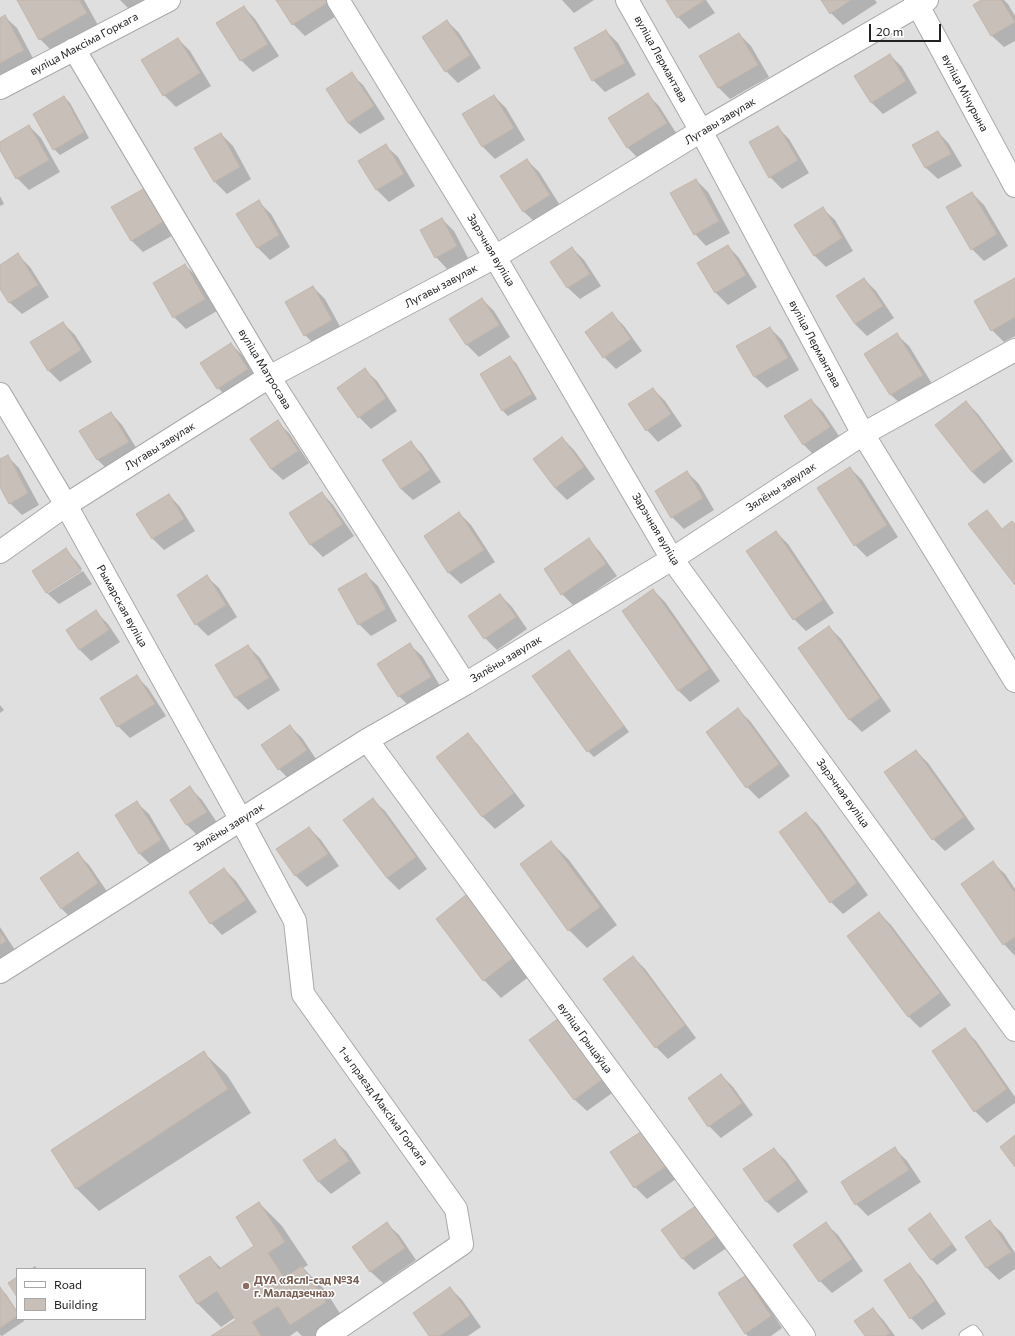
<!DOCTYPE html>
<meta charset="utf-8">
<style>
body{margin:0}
#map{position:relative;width:1015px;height:1336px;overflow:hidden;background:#f2efe9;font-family:Commissioner,sans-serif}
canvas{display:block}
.legend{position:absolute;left:16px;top:1268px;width:130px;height:52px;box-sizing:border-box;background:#fff;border:1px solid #a7a7a7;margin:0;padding:5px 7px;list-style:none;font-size:12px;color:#222}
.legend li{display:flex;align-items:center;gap:8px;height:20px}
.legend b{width:20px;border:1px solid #a7a7a7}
.scale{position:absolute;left:869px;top:24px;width:72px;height:18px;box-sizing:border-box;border:2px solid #222;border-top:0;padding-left:5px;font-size:12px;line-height:14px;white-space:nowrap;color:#222;-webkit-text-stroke:3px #fff;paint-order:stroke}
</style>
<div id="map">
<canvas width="1015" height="1336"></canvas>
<ul class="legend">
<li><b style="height:5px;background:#fff"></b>Road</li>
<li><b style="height:11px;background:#c7bfb8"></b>Building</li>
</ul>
<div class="scale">20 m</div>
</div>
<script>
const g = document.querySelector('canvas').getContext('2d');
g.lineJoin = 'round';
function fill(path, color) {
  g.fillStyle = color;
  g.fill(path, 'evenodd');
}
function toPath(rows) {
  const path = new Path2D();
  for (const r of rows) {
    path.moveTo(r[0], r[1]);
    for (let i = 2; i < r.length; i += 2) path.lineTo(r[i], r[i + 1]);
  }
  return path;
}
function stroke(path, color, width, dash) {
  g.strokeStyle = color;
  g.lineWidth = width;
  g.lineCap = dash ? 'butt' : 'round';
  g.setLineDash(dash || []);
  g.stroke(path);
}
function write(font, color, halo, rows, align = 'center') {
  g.font = font + ' Commissioner,sans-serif';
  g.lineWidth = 3;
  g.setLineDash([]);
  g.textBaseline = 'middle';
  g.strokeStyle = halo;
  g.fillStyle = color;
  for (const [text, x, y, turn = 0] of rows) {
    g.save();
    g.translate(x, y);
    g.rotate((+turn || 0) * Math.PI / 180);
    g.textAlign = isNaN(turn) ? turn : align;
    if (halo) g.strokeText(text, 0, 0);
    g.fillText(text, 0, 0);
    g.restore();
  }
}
fill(toPath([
 [0,0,1015,0,1015,1336,0,1336],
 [17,1269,145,1269,145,1319,17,1319]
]), '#e0dfdf');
fill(toPath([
 [18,0,84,0,98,25,52,51,40,39],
 [120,0,149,0,131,11],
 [277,0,333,0,341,13,305,36,293,24],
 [562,0,594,0,574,13],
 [667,0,706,0,715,13,689,29,678,17],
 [822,0,875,0,877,3,843,25,831,13],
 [983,0,1004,0,1008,4,1015,16,1015,41,1004,47,992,36,974,6],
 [244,7,255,19,279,56,253,72,241,60],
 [5,17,17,28,35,62,0,81,0,19],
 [447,21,459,33,481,68,458,83,446,71],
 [606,31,618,43,636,75,605,92,593,80],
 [739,34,751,46,769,77,730,99,718,87],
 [178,39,190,51,211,86,176,107,164,95],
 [890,55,902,67,917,93,883,114,871,102],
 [351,74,363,85,385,119,360,134,348,123,327,89],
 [647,94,659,106,678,136,640,160,628,148,609,118],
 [494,96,506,108,525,140,495,159,483,147,463,115],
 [64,97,70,103,89,138,60,155,54,149],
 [29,126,41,138,60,172,29,190,17,178,0,148,0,143],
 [777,127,789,139,809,173,782,189,770,177],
 [938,132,949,144,962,166,938,179,926,168,914,146],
 [221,134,233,146,251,179,227,194,215,182,196,149],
 [386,146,398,157,415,186,389,202,377,190,360,161],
 [527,160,539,172,561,207,536,223,524,212,502,176],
 [696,180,708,192,730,233,706,246,695,234],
 [147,188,177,233,143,252,131,240],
 [972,193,984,205,1008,246,984,261,972,249],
 [0,196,4,204,0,206],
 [259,202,271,214,290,247,270,260,258,248,238,214],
 [823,209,835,220,853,251,826,267,814,255],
 [442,219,454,231,468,258,447,269,436,257],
 [728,246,739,258,757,287,728,305,716,293,698,264],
 [572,248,584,260,601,286,580,299,568,288,551,262],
 [18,255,30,267,49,297,22,314,10,303,0,287,0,266],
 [185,265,197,277,217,311,186,329,174,317],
 [864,279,876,291,894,318,867,336,855,324],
 [1015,279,1015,336,1004,342,992,330,975,302],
 [313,287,325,299,343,332,317,347,305,335],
 [482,299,494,311,510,337,479,357,467,345,451,319],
 [612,314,624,326,642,351,616,369,604,357,586,332],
 [63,323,75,335,92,362,60,382,48,370],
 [770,328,782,340,799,370,767,388,755,377,738,346],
 [897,335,909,346,934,387,903,406,891,395,866,354],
 [231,344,243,356,259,381,230,400,218,388],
 [510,358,516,363,537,399,508,416,503,411],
 [365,370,377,381,397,411,371,429,359,417],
 [653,389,665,401,682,426,658,442,647,430],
 [811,400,823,412,841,439,815,456,803,444],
 [966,402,978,414,1013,461,984,484,972,472],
 [111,413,122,425,140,454,110,472,98,460,81,431],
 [277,422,289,433,309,463,283,480,271,469],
 [562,438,574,450,595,479,567,500,555,488,534,459],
 [410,442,422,454,441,482,413,500,401,489],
 [7,456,19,468,39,505,22,515,10,503,0,485,0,460],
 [850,468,862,480,898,537,867,557,855,545],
 [687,472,699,484,714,510,684,529,672,517],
 [322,493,333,505,354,536,323,557,311,545,291,514],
 [169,495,180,507,195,531,164,550,152,538],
 [459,513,471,525,495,562,461,584,449,573,425,536],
 [776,532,788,544,834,613,806,631,794,619,748,551],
 [589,540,600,552,617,576,574,606,562,594],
 [66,550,77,562,82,569,48,591,48,593,83,571,92,584,59,604,47,593,33,571],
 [366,575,378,586,397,621,371,636,359,624],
 [207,577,219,588,237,617,208,636,196,624],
 [653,590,665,602,720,681,690,702,678,690],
 [500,595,512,607,527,629,497,650,485,638],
 [96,612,108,624,120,642,91,661,79,649],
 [829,627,841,639,891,711,862,732,850,720,799,648],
 [410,645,422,656,442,689,411,708,399,696],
 [248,646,260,658,280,690,248,710,236,698,216,666],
 [569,651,574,657,629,732,594,757,588,751,534,677],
 [137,677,148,688,166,716,130,738,118,726,101,698],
 [0,705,4,710,0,713],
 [738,710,750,721,790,776,759,799,747,787],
 [290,726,302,738,318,762,291,781,279,769],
 [468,734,479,746,525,806,495,829,483,817,438,757],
 [916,751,928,763,975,829,945,851,933,839],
 [190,788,202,800,218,824,199,837,187,825,171,800],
 [373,800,385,811,427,869,399,890,387,878,345,821],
 [137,803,149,814,172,853,152,866,140,854,116,816],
 [806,813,818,825,868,895,843,914,831,902],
 [309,828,321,840,339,866,307,887,296,876,278,849],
 [551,842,569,860,617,925,587,948,569,930],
 [78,854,89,865,110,896,73,920,61,908],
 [993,863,1005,874,1015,889,1015,956,1004,944],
 [224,869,236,881,257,912,222,935,211,923],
 [467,896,531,975,501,998,484,980],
 [879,913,891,925,951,1005,920,1028,909,1017,848,936],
 [0,927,17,953,0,964],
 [633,957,645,969,696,1038,668,1059,656,1047],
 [559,1019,615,1091,587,1111,575,1100,531,1040],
 [964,1029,976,1041,1015,1097,1015,1103,987,1123,975,1111],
 [203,1052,227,1075,251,1113,99,1211,76,1188],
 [721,1075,733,1087,753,1115,721,1138,709,1126],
 [644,1131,679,1177,647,1199,635,1187,612,1153],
 [335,1141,347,1152,361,1173,331,1194,319,1182,305,1161],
 [774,1149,786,1161,808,1192,778,1213,766,1201],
 [895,1149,907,1161,921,1182,868,1216,856,1204],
 [259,1203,282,1226,308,1265,303,1268,325,1290,348,1326,333,1336,302,1336,297,1331,290,1336,213,1336,238,1320,236,1317,221,1327,198,1304,180,1277,210,1257,221,1268,256,1246],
 [697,1206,728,1247,694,1270,683,1259],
 [935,1220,957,1250,937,1265,931,1259],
 [990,1222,1002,1233,1015,1253,1015,1269,999,1280,987,1268,967,1238],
 [387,1224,399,1235,416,1260,383,1283,371,1272,354,1247],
 [826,1224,838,1235,863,1271,832,1293,820,1281],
 [909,1265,921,1277,946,1314,922,1330,911,1318],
 [35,1266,37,1269,31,1269],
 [745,1277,757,1289,782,1328,771,1336,748,1336,745,1333],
 [450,1288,462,1300,481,1327,468,1336,430,1336],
 [0,1289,6,1294,17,1311,17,1319,23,1319,24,1321,2,1336,0,1335],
 [873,1309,884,1321,895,1336,866,1336]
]), '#0003');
const building = toPath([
 [17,0,79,0,87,13,39,40,17,0],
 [276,0,330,0,330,1,292,25,276,0],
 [666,0,703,0,703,1,677,18,666,0],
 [821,0,851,0,830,14,821,0],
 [981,0,1001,0,1015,22,991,36,973,5,981,0],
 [244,6,268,44,240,61,216,23,244,6],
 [5,15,24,50,0,63,0,18,5,15],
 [447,20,470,55,445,72,422,37,447,20],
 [606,30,625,63,592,81,574,48,606,30],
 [739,33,758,65,718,88,699,56,739,33],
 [178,38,200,73,163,96,141,60,178,38],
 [890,54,906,81,871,103,854,76,890,54],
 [352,72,374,106,348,123,326,89,352,72],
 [648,93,667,123,627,148,608,118,648,93],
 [494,95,514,128,482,147,462,114,494,95],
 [64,96,84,132,53,150,33,114,64,96],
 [29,125,49,160,16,179,0,150,0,142,29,125],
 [778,126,798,160,769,178,749,142,778,126],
 [938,131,951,154,925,168,912,145,938,131],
 [221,133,240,167,214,182,194,148,221,133],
 [386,144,404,174,376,190,358,161,386,144],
 [527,159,550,195,523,212,500,176,527,159],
 [696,179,719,221,694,235,670,193,696,179],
 [147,187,166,220,131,241,111,207,147,187],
 [972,192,997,234,971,250,946,207,972,192],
 [259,200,279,235,257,248,236,214,259,200],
 [823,207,842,238,814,256,794,225,823,207],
 [442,218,457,246,435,258,420,230,442,218],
 [728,245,746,275,715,293,697,263,728,245],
 [572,247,590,274,567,288,550,262,572,247],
 [18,253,38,285,9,303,0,289,0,265,18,253],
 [185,264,205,299,173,318,153,283,185,264],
 [864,278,883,306,855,324,836,296,864,278],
 [1015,278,1015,317,991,331,974,301,1015,278],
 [313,286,332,320,304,336,285,302,313,286],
 [482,298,499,325,466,345,449,319,482,298],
 [612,312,631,339,603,358,585,332,612,312],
 [63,322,81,350,48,371,30,342,63,322],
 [770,327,788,358,754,377,736,346,770,327],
 [897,333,923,375,890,395,864,354,897,333],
 [231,343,248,369,217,389,200,363,231,343],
 [510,356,532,394,502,411,480,374,510,356],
 [365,368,386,398,358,418,337,388,365,368],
 [653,388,671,414,646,431,628,404,653,388],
 [811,399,830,427,803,445,784,416,811,399],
 [966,401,1002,449,972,472,935,425,966,401],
 [111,412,129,442,97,460,79,431,111,412],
 [278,420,298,451,271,469,250,439,278,420],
 [562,437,584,467,555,488,533,459,562,437],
 [411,441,430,470,401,489,382,460,411,441],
 [8,455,28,493,9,504,0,487,0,459,8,455],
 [850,467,887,525,854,546,817,488,850,467],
 [687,471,703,498,671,518,655,491,687,471],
 [322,492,343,524,310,545,289,513,322,492],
 [169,494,184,519,152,539,136,514,169,494],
 [987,510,1002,529,1012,521,1015,524,1015,585,968,524,987,510],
 [459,512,484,550,448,573,424,536,459,512],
 [776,531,823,600,793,620,746,551,776,531],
 [589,538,606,564,561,595,544,569,589,538],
 [66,548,81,571,46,593,32,571,66,548],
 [366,573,386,609,358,625,338,589,366,573],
 [207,575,226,605,195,625,177,595,207,575],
 [653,589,709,669,678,691,622,611,653,589],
 [500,594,516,617,484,639,468,616,500,594],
 [96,610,109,630,79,650,66,630,96,610],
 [829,626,880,698,849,720,798,648,829,626],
 [410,643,431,677,398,697,377,664,410,643],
 [248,645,269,678,235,698,215,665,248,645],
 [569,650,624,726,587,752,532,676,569,650],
 [137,675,155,704,117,727,100,698,137,675],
 [738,708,779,764,746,788,706,732,738,708],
 [290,725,307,750,278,770,261,745,290,725],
 [468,733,514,793,482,817,436,757,468,733],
 [916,750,964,817,932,840,884,772,916,750],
 [190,786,207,812,186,825,170,800,190,786],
 [373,798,416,857,387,878,343,820,373,798],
 [137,801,161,840,139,854,115,815,137,801],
 [806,812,857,883,830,903,779,832,806,812],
 [309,827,328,854,295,876,276,849,309,827],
 [551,841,600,907,568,931,520,864,551,841],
 [78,852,98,883,61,909,40,878,78,852],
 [993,861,1015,893,1015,937,1003,945,961,884,993,861],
 [224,868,246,900,210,924,189,892,224,868],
 [467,894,514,957,483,981,436,919,467,894],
 [879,912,940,993,908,1017,847,936,879,912],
 [0,932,6,941,0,945,0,932],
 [633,956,685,1025,655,1048,603,979,633,956],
 [559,1018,604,1078,574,1100,529,1040,559,1018],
 [965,1028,1007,1089,974,1112,932,1051,965,1028],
 [204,1051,228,1089,76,1189,51,1150,204,1051],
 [721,1074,742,1103,708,1127,688,1098,721,1074],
 [645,1129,668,1165,634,1188,610,1152,645,1129],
 [1015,1135,1015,1167,1000,1147,1015,1135],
 [335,1139,349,1161,318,1182,303,1160,335,1139],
 [895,1147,909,1170,855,1205,841,1182,895,1147],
 [774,1148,797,1180,766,1202,743,1169,774,1148],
 [259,1202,285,1242,268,1253,284,1278,302,1266,326,1302,290,1325,278,1306,252,1322,261,1336,211,1336,236,1320,217,1291,197,1304,179,1276,210,1256,219,1269,254,1246,236,1217,259,1202],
 [697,1205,717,1235,682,1259,661,1230,697,1205],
 [930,1213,952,1244,931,1260,908,1229,930,1213],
 [990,1220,1011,1252,986,1268,965,1237,990,1220],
 [387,1222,405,1248,370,1272,352,1247,387,1222],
 [826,1222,852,1259,819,1282,793,1245,826,1222],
 [910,1263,935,1301,910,1319,884,1280,910,1263],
 [745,1276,771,1316,745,1334,718,1293,745,1276],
 [17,1277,17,1297,8,1283,17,1277],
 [0,1287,17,1312,17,1316,0,1328,0,1287],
 [450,1287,470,1315,440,1336,429,1336,413,1313,450,1287],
 [873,1308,890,1333,886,1336,865,1336,854,1321,873,1308]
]);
fill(building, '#c7bfb8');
stroke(building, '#c4b6ab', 1);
const service = toPath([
 [965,1336,973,1331,977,1336]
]);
const minor = toPath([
 [338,0,495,257,672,559,1015,1030],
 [627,0,701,131,863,434,1015,681],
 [915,0,1015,186],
 [74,49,269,377,465,684],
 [0,88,169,0],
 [0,394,66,505,241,820,295,921,303,994,456,1209,462,1244,327,1336],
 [0,552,66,505,269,377,495,257,701,131,927,0],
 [367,740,804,1336],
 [0,972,367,740,465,684,672,559,863,434,1015,350]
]);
stroke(service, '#a9a9a9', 13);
stroke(minor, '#a9a9a9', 24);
stroke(service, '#fff', 11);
stroke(minor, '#fff', 22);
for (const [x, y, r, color] of [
 [246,1286,4,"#8d6e63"]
]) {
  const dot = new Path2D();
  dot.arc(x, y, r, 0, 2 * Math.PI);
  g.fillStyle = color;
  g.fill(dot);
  stroke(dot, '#fff', 1.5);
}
write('11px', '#222', '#fff', [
 ["вуліца Максіма Горкага",84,44,-28],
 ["вуліца Лермантава",661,59,61],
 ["вуліца Мічурына",965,93,62],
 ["Лугавы завулак",720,121,-31],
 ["Зарэчная вуліца",491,250,59],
 ["Лугавы завулак",441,286,-28],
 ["вуліца Лермантава",815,344,62],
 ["вуліца Матросава",265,369,59],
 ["Лугавы завулак",160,446,-32],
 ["Зялёны завулак",781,487,-33],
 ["Зарэчная вуліца",656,529,59],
 ["Рымарская вуліца",122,606,61],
 ["Зялёны завулак",506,659,-31],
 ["Зарэчная вуліца",843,793,54],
 ["Зялёны завулак",229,827,-32],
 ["вуліца Грыцаўца",585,1038,54],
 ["1-ы праезд Максіма Горкага",383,1106,54]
]);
write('bold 11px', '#785e54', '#fff', [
 ["ДУА «Яслі-сад №34",254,1280],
 ["г. Маладзечна»",254,1293]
], 'left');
</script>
